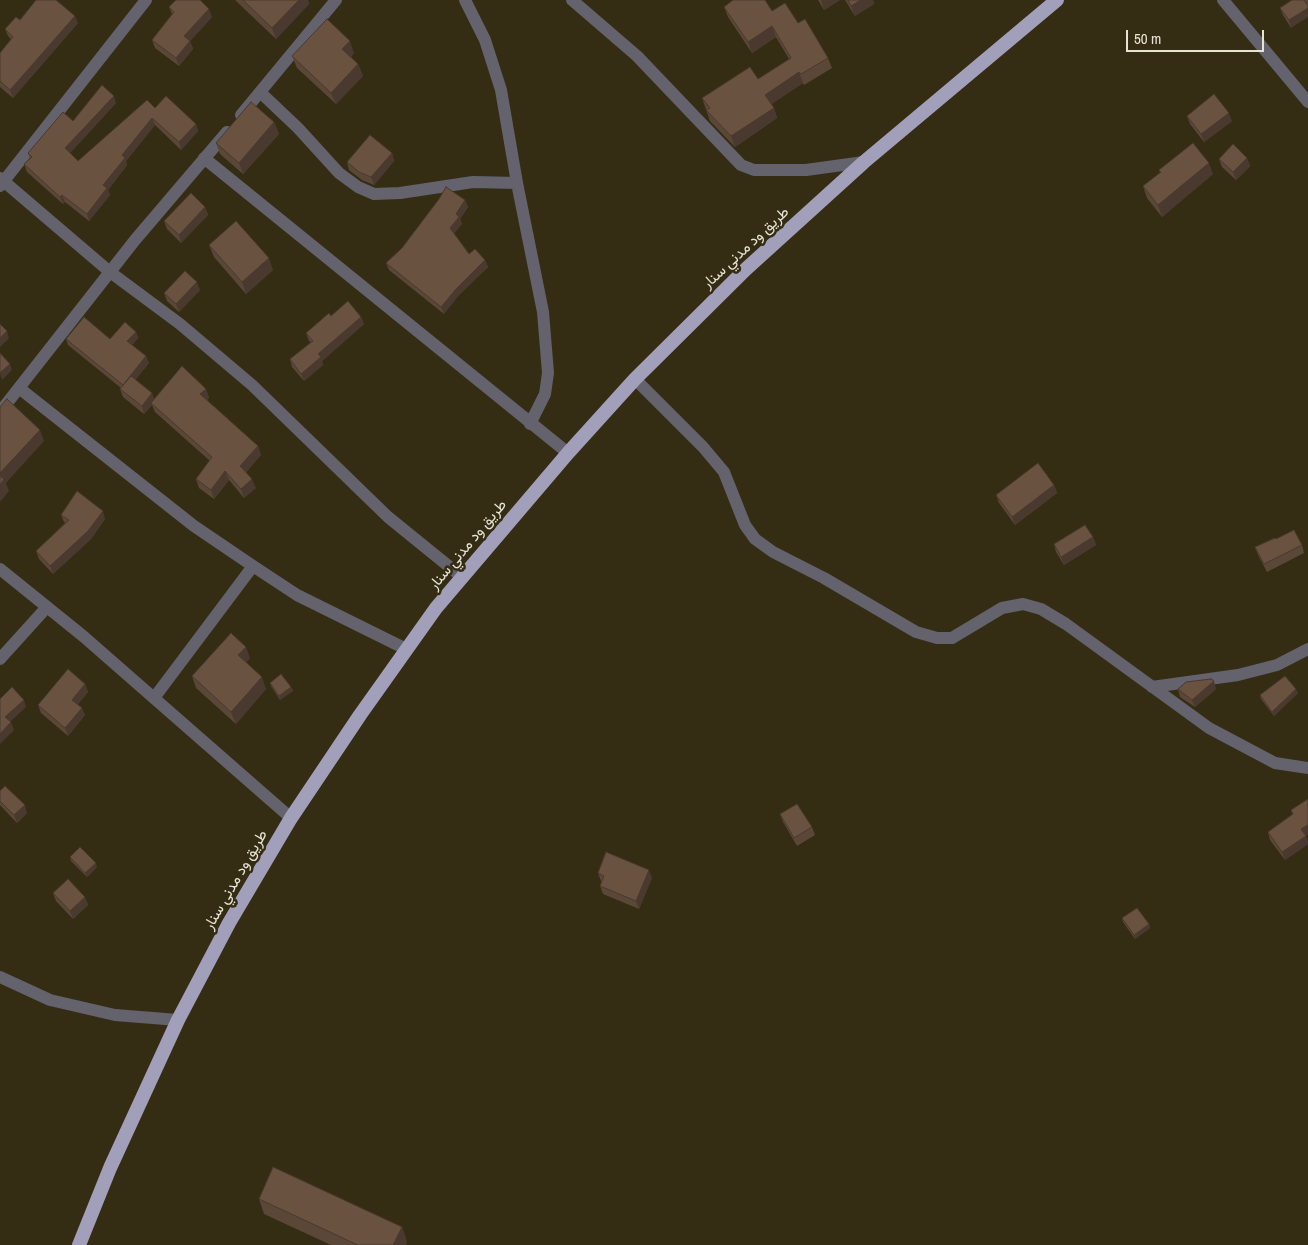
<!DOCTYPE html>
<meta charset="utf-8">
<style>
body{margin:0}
#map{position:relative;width:1308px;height:1245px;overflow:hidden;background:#342d14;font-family:"Archivo Narrow",sans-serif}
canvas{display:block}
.scale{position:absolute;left:1126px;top:30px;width:138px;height:22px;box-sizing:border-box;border:2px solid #e8e4d5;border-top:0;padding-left:6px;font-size:15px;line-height:18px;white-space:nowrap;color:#e8e4d5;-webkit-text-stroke:4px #342d14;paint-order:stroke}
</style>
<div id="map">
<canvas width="1308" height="1245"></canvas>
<div class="scale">50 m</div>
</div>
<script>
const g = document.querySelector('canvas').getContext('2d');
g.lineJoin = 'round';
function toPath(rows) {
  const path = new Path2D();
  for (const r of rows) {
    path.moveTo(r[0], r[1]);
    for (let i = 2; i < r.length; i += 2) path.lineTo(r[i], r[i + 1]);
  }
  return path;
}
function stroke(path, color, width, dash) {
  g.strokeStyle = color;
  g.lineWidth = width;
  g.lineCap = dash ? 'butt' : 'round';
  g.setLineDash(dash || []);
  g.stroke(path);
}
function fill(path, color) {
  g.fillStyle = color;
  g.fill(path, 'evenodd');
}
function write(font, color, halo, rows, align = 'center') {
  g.font = font + ' "Archivo Narrow",Vazirmatn,sans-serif';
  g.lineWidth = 5;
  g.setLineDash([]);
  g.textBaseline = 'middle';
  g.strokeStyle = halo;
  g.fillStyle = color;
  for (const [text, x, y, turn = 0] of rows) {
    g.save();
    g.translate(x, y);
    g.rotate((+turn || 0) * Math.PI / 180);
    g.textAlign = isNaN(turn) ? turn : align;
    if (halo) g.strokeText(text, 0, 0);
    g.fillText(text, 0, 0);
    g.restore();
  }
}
stroke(toPath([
 [465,0,485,40,501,90,517,183,543,312,548,373,545,394,530,424],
 [572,0,637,56,741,165,754,170,806,170,864,162],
 [1223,0,1308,102],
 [260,92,298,128,339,173,358,187,374,194,400,193,473,182,517,183],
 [241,115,336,0],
 [204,158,568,453],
 [0,178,110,272,180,324,252,385,388,517,462,577],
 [0,186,146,0],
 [635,379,703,447,724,472,745,525,755,539,773,552,824,578,916,632,937,638,952,638,1002,608,1023,604,1041,609,1066,624,1209,728,1275,763,1308,768],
 [19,388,194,526,253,566,297,595,406,649],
 [0,412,135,240,227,132],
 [0,659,47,607],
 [1152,687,1238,675,1277,665,1308,649],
 [154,698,253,566],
 [0,977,50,1000,115,1015,178,1020]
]), '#63626d', 12);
stroke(toPath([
 [0,569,83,636,291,818]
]), '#63626d', 12);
stroke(toPath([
 [79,1245,110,1168,178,1020,229,923,291,818,360,715,436,608,568,453,635,379,746,269,864,162,1057,0]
]), '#a29fba', 14);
fill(toPath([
 [235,0,308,0,309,4,276,39],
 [818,0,840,0,824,10],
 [845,0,873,0,874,4,855,16],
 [1292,0,1308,0,1308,5,1291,28,1283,15,1280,8],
 [169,7,212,17,190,41,193,49,179,66,155,48,152,40,172,14],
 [724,7,772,11,798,23,828,58,832,68,804,85,803,83,771,104,774,108,777,118,735,147,710,121,702,98,758,79,789,59,776,37,752,53,728,17],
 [20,20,78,23,13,98,0,87,0,53,11,39,8,36,5,29],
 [354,53,351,57,358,64,363,76,336,104,297,68,292,56],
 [116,103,70,153,78,161,155,108,196,124,198,131,181,150,155,125,126,161,127,165,108,190,110,195,89,221,65,202,63,204,27,172,24,164,30,159,28,153,73,121],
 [1187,116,1232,121,1204,142,1190,124],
 [274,122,279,134,243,174,220,154,216,143],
 [392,153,394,161,374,185,362,180,349,170,347,162],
 [1247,158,1250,166,1236,180,1222,167,1219,159],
 [1159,170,1213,174,1162,217,1147,198,1143,186,1160,173],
 [465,200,468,207,460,219,462,224,454,233,469,254,485,260,488,267,458,296,444,314,389,270,386,263],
 [205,207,208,215,181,243,167,229,164,221],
 [209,245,273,270,246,294,214,257],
 [200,290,179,312,167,301,164,293],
 [331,316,361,317,364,324,322,361,323,365,304,381,292,367,290,359,311,342,309,341,306,333],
 [136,332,138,338,132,345,146,356,149,363,135,380,152,393,154,400,206,389,209,398,207,400,258,446,261,455,246,472,256,488,244,498,229,480,214,499,199,488,196,479,210,461,155,412,152,405,144,414,123,397,120,389,121,388,68,345,66,339,110,339],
 [1054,485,1057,493,1015,525,999,503,996,495],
 [61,515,105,519,91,539,53,574,39,559,36,551,65,523,64,522],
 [1093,537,1096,545,1064,565,1056,552,1054,544],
 [1276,539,1302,545,1304,553,1267,572,1258,555,1255,547],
 [250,658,246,662,266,689,236,724,196,688,192,676],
 [270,683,291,687,293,691,280,700,271,686],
 [85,684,88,692,78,704,85,715,68,736,41,713,38,705],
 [1178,689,1216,689,1195,707,1180,697],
 [1298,693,1274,716,1261,699,1260,695],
 [0,791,27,813,17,823,0,805],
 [1308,799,1308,834,1306,836,1308,844,1285,860,1270,840,1268,832,1293,814,1291,810],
 [780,814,812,827,815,835,797,846,783,822],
 [70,857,97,867,87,877,71,861],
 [598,873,652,878,639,909,603,894,600,886,602,882,601,881],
 [53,893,85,897,88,905,73,919,56,901],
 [1122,918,1149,924,1150,928,1135,939,1123,922],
 [259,1199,402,1227,407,1242,406,1245,331,1245,264,1214]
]), '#5b4738');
fill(toPath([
 [299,0,308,0,309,4,276,39,272,28],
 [821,0,840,0,824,10],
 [861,0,873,0,874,4,855,16,851,6],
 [1308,8,1308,17,1291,28,1289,20],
 [209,9,212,17,190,41,193,49,179,66,176,58,184,36],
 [75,16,78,23,13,98,10,90],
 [772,26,776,37,752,53,748,42],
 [350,41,354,53,347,61,342,49],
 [358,64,363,76,336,104,331,93],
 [799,72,803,83,769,106,765,95],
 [114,96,116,103,68,155,65,148],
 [774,108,777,118,735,147,731,136],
 [1229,113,1232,121,1204,142,1201,134],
 [152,118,155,125,126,161,127,165,108,190,110,195,89,221,87,214,103,185,122,155],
 [274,122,279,134,243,174,239,163],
 [196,124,198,131,181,150,179,142],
 [392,153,394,161,374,185,371,177],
 [1247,158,1250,166,1236,180,1233,172],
 [1209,163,1213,174,1162,217,1158,205],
 [62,195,65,202,63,204,60,197],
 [465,200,468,207,460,219,462,224,453,235,450,228,456,214],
 [205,207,208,215,181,243,179,235],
 [269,258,273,270,246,294,242,282],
 [485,260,488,267,458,296,444,314,441,307,456,289],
 [197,282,200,290,179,312,176,304],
 [361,317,364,324,322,361,323,365,304,381,301,374,318,354],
 [7,331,9,338,0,347,0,338],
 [136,332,138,338,130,348,127,341],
 [146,356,149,363,126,392,123,385],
 [10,364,12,370,2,380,0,373],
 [206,389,209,398,203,403,200,394],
 [152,393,155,401,151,403,152,405,144,414,142,406],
 [40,430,44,441,6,483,9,491,0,502,0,473],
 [258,446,261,455,244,475,240,466],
 [225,471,229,480,214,499,211,490],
 [252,479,256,488,244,498,241,489],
 [1054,485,1057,493,1015,525,1012,517],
 [103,511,105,519,91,539,53,574,50,566],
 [1093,537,1096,545,1064,565,1061,557],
 [246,647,250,658,243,667,238,655],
 [262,677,266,689,236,724,231,712],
 [1214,681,1216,689,1195,707,1192,700],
 [85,684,88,692,75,708,72,700],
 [291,687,293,691,280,700,279,696],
 [1296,689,1298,693,1274,716,1272,712],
 [24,700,26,707,8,724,5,717],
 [82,708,85,715,68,736,65,728],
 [11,722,14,730,0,744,0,734],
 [25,805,27,813,17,823,14,815],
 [1308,825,1308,834,1306,836,1308,844,1285,860,1282,852,1301,829],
 [96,863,97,867,87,877,85,873],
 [649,870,652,878,639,909,636,901],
 [85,897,88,905,73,919,70,911],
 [1149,924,1150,928,1135,939,1134,935],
 [402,1227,407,1242,406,1245,393,1245]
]), '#4a392e');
const building = toPath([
 [36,0,56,0,75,16,10,90,0,81,0,53,13,37,5,29,16,17,20,20,36,0],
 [176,0,200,0,209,9,184,36,190,41,176,58,152,40,174,12,169,7,176,0],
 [243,0,299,0,272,28,243,0],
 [733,0,765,0,772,11,785,3,798,23,805,19,828,58,801,74,799,72,765,95,774,108,731,136,706,110,710,108,702,98,750,67,758,79,791,58,772,26,748,42,724,7,733,0],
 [848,0,861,0,851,6,848,0],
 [1292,0,1304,0,1308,6,1308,8,1289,20,1280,8,1292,0],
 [327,19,350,41,342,49,358,64,331,93,292,56,327,19],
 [102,85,114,96,65,148,78,161,147,100,155,108,166,96,196,124,179,142,152,118,122,155,125,158,103,185,107,188,87,214,62,195,60,197,24,164,32,157,28,153,63,112,73,121,102,85],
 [1214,94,1229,113,1201,134,1187,116,1214,94],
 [251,102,274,122,239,163,216,143,251,102],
 [370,135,392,153,371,177,359,172,347,162,370,135],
 [1193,143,1209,163,1158,205,1143,186,1161,172,1159,170,1193,143],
 [1233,144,1247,158,1233,172,1219,159,1233,144],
 [446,187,465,200,456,214,459,217,450,228,469,254,475,249,485,260,456,289,441,307,386,263,402,248,439,199,446,187],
 [191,193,205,207,179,235,164,221,191,193],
 [236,221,269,258,242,282,209,245,236,221],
 [185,271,197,282,176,304,164,293,185,271],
 [348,301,361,317,318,354,321,357,301,374,290,359,313,341,306,333,329,313,331,316,348,301],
 [84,317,110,339,125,322,136,332,127,341,146,356,123,385,66,339,84,317],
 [0,324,7,331,0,338,0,324],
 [0,353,10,364,0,373,0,353],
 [182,366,206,389,200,394,258,446,240,466,252,479,241,489,225,471,211,490,196,479,212,457,151,403,182,366],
 [131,376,152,393,142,406,120,389,131,376],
 [7,399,40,430,0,473,0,407,7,399],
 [1038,463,1054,485,1012,517,996,495,1038,463],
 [0,476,4,479,0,485,0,476],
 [77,491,103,511,88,531,50,566,36,551,69,520,61,515,77,491],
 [1085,525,1093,537,1061,557,1054,544,1085,525],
 [1294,530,1302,545,1264,564,1255,547,1275,538,1276,539,1294,530],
 [231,633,246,647,238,655,262,677,231,712,192,676,231,633],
 [68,669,85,684,72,700,82,708,65,728,38,705,68,669],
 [281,674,291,687,279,696,270,683,281,674],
 [1285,676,1296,689,1272,712,1260,695,1285,676],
 [1211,679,1214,681,1192,700,1178,689,1186,682,1211,679],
 [12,687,24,700,5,717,11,722,0,734,0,699,12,687],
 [5,786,25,805,14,815,0,801,0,791,5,786],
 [1308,799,1308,825,1301,829,1306,836,1282,852,1268,832,1293,814,1291,810,1308,799],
 [797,804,812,827,794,838,780,814,797,804],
 [80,847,96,863,85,873,70,857,80,847],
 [606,852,649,870,636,901,600,886,604,876,598,873,606,852],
 [68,879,85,897,70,911,53,893,68,879],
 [1137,908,1149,924,1134,935,1122,918,1137,908],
 [273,1167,402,1227,393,1245,358,1245,259,1199,273,1167]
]);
fill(building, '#6a5241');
stroke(building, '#4a392e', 1);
write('15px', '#e8e4d5', '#342d14', [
 ["طريق ود مدني سنار",746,248,-43],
 ["طريق ود مدني سنار",468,545,-50],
 ["طريق ود مدني سنار",236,880,-60]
]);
</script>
